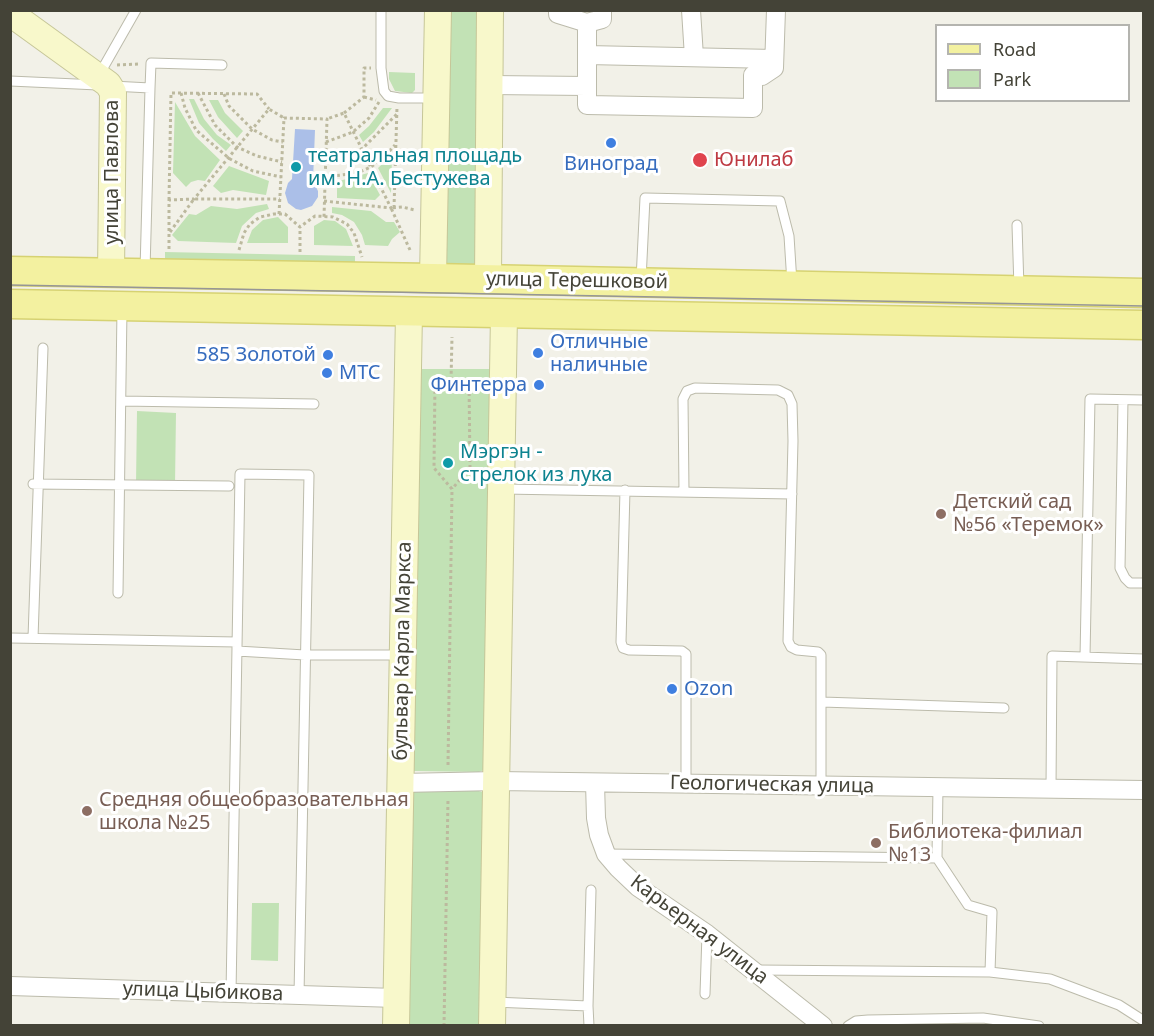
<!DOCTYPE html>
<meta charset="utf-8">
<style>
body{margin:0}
#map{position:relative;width:1154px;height:1036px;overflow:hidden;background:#f2f1e8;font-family:"Noto Sans",sans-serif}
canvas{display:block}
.frame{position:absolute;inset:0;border:12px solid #444337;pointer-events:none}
.legend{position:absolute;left:935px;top:24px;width:195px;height:78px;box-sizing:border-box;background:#fff;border:2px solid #b4b4af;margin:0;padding:8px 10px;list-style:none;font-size:18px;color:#444337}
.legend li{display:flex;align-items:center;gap:12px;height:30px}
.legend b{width:30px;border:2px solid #b4b4af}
</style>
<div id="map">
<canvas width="1154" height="1036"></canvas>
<div class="frame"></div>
<ul class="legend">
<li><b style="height:8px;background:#f3f1a0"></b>Road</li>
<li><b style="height:16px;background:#c2e2b5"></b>Park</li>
</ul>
</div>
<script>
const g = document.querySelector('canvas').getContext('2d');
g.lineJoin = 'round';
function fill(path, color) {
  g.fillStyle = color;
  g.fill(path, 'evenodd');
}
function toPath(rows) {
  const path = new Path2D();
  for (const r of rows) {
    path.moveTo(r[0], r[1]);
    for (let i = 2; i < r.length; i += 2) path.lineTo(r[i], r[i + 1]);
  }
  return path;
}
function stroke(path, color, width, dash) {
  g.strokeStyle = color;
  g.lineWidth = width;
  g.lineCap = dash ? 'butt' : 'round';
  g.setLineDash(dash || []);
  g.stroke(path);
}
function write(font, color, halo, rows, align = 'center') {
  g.font = font + ' "Noto Sans",sans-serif';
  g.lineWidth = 6;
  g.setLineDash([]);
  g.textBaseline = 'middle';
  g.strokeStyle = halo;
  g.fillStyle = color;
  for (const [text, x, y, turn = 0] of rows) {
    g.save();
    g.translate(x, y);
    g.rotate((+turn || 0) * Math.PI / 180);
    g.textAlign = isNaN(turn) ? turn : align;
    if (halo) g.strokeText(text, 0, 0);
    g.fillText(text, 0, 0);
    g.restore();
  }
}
fill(toPath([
 [449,11,481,11,477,266,446,266],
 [389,72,415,73,415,90,412,93,395,91,389,79],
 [189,99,194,99,204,119,217,135,231,145,226,151,213,139,199,123],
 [209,100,218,100,225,113,243,131,237,138,218,117],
 [175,102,195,136,220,160,205,181,198,180,191,182,186,187,173,173],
 [383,108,392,108,374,132,363,142,359,135,369,126],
 [392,155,391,193,378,168],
 [229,166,269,181,266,195,233,190,221,193,213,186],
 [368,173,380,195,375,200,337,198,337,184,339,181],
 [267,204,269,209,256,213,242,226,236,243,178,241,172,235,189,214,196,215,211,206,237,209],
 [332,207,371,211,386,222,394,222,400,232,392,239,388,246,365,245,362,235,354,222,342,215,332,213],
 [278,217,288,227,288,243,247,243,252,230,263,220],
 [324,220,335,221,346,229,353,246,314,245,314,226],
 [165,252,355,256,355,269,171,265,165,259],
 [413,369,494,369,486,769,479,772,413,771],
 [137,411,176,413,175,485,136,484],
 [423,791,479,791,485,793,483,1025,408,1026,412,795,414,792],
 [252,903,279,903,278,961,251,960]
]), '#c2e2b5');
fill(toPath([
 [295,129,315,130,313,181,318,191,318,197,312,206,301,210,296,209,288,203,285,193,288,183,292,179]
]), '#abbfe8');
const lane = toPath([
 [381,10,381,68,384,91,388,96,399,98,434,98],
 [99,75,136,10],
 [10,81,98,85],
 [112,86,150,88,145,270],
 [150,88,151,63,222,65],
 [1017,225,1019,288],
 [641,280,645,198,780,201,789,236,792,283],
 [1123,400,1120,568,1125,578,1130,583,1144,583],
 [121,401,314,404],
 [33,484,229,486],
 [503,489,792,494],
 [625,490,621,642,623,648,629,650,682,651,686,654,686,784],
 [684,492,683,399,687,391,695,388,778,390,788,395,792,404,793,441,788,641,791,647,797,650,818,652,821,655,821,785],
 [118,593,122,309],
 [10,638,237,642],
 [33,638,43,348],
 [237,651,305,655,401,655],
 [1085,657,1090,399,1144,400],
 [822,702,1004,708],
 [1051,788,1052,656,1144,659],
 [606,854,937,858,938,786],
 [757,970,990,972,992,912,968,905,937,858],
 [990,972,1050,979,1119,1005,1144,1021],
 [231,993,240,474,309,475,299,995],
 [705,994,707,934],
 [494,1002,588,1006,589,1026],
 [588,1006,591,890],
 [848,1026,856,1021,868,1020,983,1018,1039,1026]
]);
const street = toPath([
 [558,10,558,14,587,23,602,19,602,10],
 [691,10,694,57],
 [587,23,587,105,753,108,753,75,762,76,774,68,776,10],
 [587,55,774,59],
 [490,85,587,86],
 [401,783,497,781,1144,790],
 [595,783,596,818,599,835,606,854,618,868,638,887,707,934,823,1026],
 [10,986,396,998]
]);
const secondary = toPath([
 [10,13,108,84,113,92,111,273],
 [433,278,438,10],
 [488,279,490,10],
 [396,1026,409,313],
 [492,1026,504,314]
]);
const primary = toPath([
 [10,271,433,278,1144,293],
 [10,304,1144,325]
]);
stroke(lane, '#bcbbab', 11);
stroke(street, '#bcbbab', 20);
stroke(secondary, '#c6c698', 28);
stroke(primary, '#d6d272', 31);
stroke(toPath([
 [117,65,140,64],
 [181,93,185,108,196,130,217,148,230,159,253,171,281,177],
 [198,93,215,125,237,147,257,156,282,162],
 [224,94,229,106,252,129,272,140,283,142],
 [364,97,376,100],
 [344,113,364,97,364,68,371,68],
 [326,142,353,132,369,118,379,102],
 [326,161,337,159,362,149,397,114],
 [325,177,357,173,371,167,384,157,395,145],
 [169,200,171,93,257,94,269,109],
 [324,201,391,208,344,113,327,119],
 [394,208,397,107],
 [279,214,284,118,327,119,324,217],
 [170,232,194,199,280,199],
 [169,249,169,200,194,199,269,109,284,118],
 [239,250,244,233,250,224,260,217,274,214,285,214,300,227,315,216,333,217,347,224,354,233,362,257],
 [410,250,391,208,402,207,415,210],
 [300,252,300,227],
 [451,381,469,381,470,467,453,488],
 [448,765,452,489,434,468,435,381,451,381,452,337],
 [444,1026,448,799]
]), '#bcb99e', 3, [3, 3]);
stroke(lane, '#fff', 9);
stroke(street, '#fff', 18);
stroke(secondary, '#f8f8cb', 26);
stroke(primary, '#f3f1a0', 28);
stroke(toPath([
 [10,285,1144,306]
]), '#969696', 1.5);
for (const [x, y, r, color] of [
 [611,143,6,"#3f7fe0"],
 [700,160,8,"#e0444e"],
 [296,167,6,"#0f9aa8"],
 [538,353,6,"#3f7fe0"],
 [328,355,6,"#3f7fe0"],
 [327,373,6,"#3f7fe0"],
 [539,385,6,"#3f7fe0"],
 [448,463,6,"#0f9aa8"],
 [941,514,6,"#8d6e63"],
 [672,689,6,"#3f7fe0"],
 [87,811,6,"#8d6e63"],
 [876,843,6,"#8d6e63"]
]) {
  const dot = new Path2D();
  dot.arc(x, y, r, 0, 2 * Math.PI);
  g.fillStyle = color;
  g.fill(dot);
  stroke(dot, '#fff', 2);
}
write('20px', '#0d838f', '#fff', [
 ["театральная площадь",308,156],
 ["им. Н.А. Бестужева",308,179],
 ["Мэргэн -",460,452],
 ["стрелок из лука",460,475]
], 'left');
write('20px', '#be3a42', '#fff', [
 ["Юнилаб",714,160]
], 'left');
write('20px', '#366cbe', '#fff', [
 ["Виноград",611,164,"center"],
 ["Отличные",550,342],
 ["наличные",550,365],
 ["585 Золотой",316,355,"right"],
 ["МТС",339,373],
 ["Финтерра",527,385,"right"],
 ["Ozon",684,689]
], 'left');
write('20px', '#444337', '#fff', [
 ["улица Павлова",112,172,-90],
 ["улица Терешковой",577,281,1],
 ["бульвар Карла Маркса",403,651,-89],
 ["Геологическая улица",772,785,1],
 ["Карьерная улица",699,930,37],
 ["улица Цыбикова",203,992,2]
]);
write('20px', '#785e54', '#fff', [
 ["Детский сад",953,502],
 ["№56 «Теремок»",953,525],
 ["Средняя общеобразовательная",99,800],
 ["школа №25",99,823],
 ["Библиотека-филиал",888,832],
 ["№13",888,855]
], 'left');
</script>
